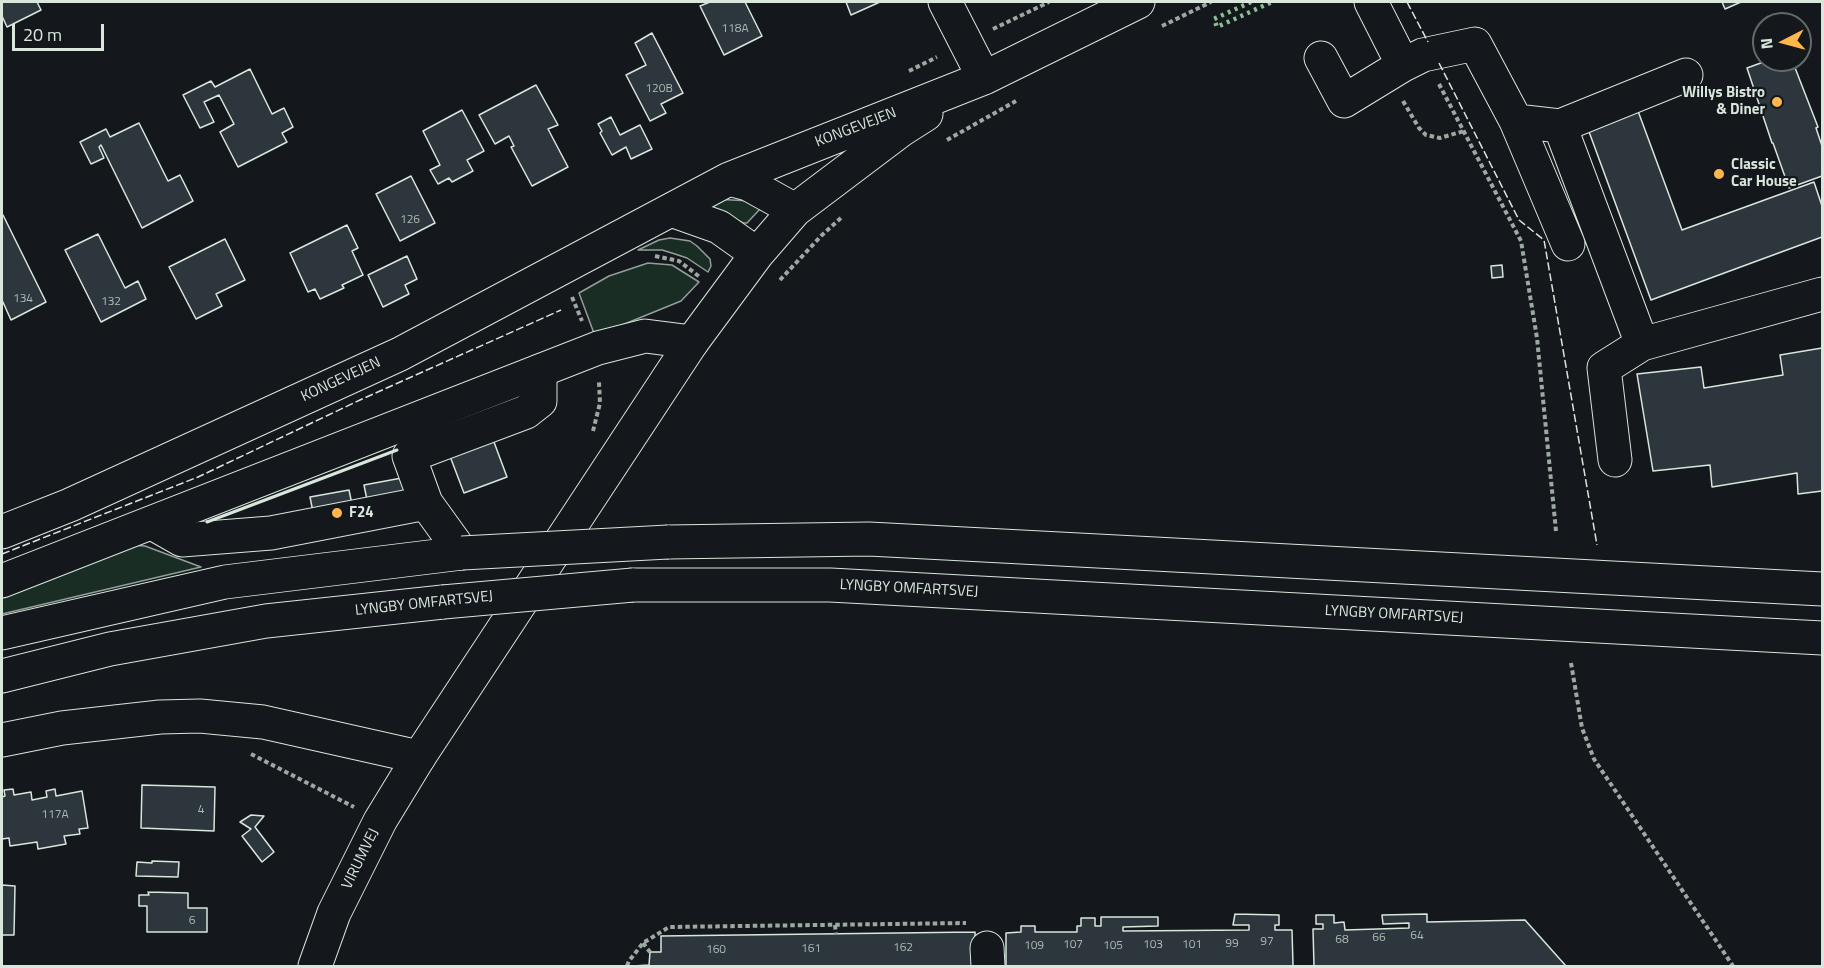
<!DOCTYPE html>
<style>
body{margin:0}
#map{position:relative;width:1824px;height:968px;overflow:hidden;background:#14181c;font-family:"Titillium Web",sans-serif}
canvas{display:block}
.frame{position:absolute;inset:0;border:3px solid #d8e6dc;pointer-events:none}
.north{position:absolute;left:1752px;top:12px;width:60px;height:60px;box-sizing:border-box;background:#14181c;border:2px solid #626a69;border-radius:50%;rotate:264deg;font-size:16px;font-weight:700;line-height:24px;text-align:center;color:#d8e6dc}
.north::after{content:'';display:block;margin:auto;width:21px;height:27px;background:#ffb74d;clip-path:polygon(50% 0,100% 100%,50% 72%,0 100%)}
.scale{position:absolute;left:12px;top:24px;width:92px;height:27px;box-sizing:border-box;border:3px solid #d8e6dc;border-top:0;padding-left:8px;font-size:18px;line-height:21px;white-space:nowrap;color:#d8e6dc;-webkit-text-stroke:4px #14181c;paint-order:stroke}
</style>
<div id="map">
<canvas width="1824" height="968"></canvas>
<div class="frame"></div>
<div class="north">N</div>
<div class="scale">20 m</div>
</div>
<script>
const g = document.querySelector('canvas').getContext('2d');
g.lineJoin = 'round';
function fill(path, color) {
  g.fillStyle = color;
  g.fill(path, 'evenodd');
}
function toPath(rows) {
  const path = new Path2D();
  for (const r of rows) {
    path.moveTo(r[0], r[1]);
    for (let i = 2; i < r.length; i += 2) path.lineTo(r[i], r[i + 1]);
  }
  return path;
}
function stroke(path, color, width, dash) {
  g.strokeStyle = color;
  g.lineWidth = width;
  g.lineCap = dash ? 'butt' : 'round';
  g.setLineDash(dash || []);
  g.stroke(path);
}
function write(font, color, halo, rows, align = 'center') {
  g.font = font + ' "Titillium Web",sans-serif';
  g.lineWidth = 4.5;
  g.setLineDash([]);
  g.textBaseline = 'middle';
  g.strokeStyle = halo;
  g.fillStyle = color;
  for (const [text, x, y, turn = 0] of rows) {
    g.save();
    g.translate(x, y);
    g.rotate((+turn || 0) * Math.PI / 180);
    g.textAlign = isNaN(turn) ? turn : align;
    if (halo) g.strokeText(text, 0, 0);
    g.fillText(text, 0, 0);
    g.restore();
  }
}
const green = toPath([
 [713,199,751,201,760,209,747,223,743,223,712,207,713,199],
 [670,238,690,241,697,246,710,259,711,266,708,272,687,258,675,254,662,250,638,250,659,240,670,238],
 [648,263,672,265,699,282,681,301,595,336,579,293,609,276,648,263],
 [131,545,145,546,201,567,2,614,2,594,131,545]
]);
fill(green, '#1a2d24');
stroke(green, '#939e99', 1.5);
const building = toPath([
 [2,2,37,2,41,10,7,27,2,16,2,2],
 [710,2,745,2,762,36,724,55,700,6,710,2],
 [846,2,880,2,851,15,846,2],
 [1722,2,1741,2,1725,9,1722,2],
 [652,33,683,93,661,104,666,113,650,121,626,75,646,65,635,43,652,33],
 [1769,60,1792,60,1818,127,1816,128,1822,146,1822,176,1789,188,1773,143,1772,143,1747,68,1769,60],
 [250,69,272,114,284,108,293,127,282,133,287,142,238,167,220,132,234,124,219,95,204,102,214,122,200,128,183,95,211,81,215,87,250,69],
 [536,85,558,125,548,129,568,167,532,186,511,147,514,146,509,136,495,144,479,115,536,85],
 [462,110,484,151,467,160,473,171,452,182,449,178,438,184,430,170,440,165,423,131,462,110],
 [1638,111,1682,230,1814,182,1822,206,1822,237,1651,300,1588,129,1638,111],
 [611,117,620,135,640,125,652,149,631,159,626,147,612,155,600,133,602,131,598,124,611,117],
 [139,123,168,181,180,175,193,201,142,228,101,145,99,147,104,158,91,164,80,142,106,129,110,137,139,123],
 [411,176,435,223,400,241,376,194,411,176],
 [3,215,46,302,11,320,2,300,2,216,3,215],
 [347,225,358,248,352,251,363,275,342,285,344,288,320,299,315,289,308,292,290,253,347,225],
 [98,234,125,288,138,281,146,299,101,322,65,250,98,234],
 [225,239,245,280,216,294,222,306,196,319,169,267,225,239],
 [407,256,417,279,405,285,409,294,383,307,368,275,407,256],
 [1502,265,1503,277,1492,278,1491,266,1502,265],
 [1822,348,1822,491,1798,494,1797,473,1712,487,1710,465,1653,471,1637,374,1701,367,1704,388,1783,375,1780,355,1822,348],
 [491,434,507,477,464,493,448,451,491,434],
 [407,477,412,508,370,515,364,485,407,477],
 [349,490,355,519,316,527,310,497,349,490],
 [142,785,215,787,214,831,141,828,142,785],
 [13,789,14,795,31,792,32,800,47,797,46,791,55,789,56,796,82,791,88,828,79,829,80,834,64,836,66,844,38,849,37,842,10,846,9,838,2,839,2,797,5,796,4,790,13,789],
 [251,815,264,816,255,827,274,852,262,862,242,836,251,829,240,822,251,815],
 [152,861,179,862,178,877,136,876,137,862,152,863,152,861],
 [2,885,15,886,14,935,2,935,2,885],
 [148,892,188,893,188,908,207,908,207,932,147,932,147,906,139,906,139,895,149,895,148,892],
 [1235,914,1279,915,1279,925,1275,925,1275,930,1292,930,1293,966,1006,966,1006,933,1021,932,1021,926,1035,926,1035,932,1077,932,1077,926,1081,926,1081,918,1095,918,1095,926,1101,926,1101,917,1158,917,1158,926,1123,927,1123,931,1249,930,1249,925,1233,925,1235,914],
 [1427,914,1427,922,1525,920,1566,966,1314,966,1313,929,1323,929,1323,924,1316,924,1316,915,1334,915,1334,923,1344,922,1345,930,1409,928,1409,923,1383,924,1382,915,1427,914],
 [975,932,976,966,633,966,649,965,650,952,661,952,661,936,975,932]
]);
fill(building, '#2c363c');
stroke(building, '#d8e6dc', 1.5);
const minor = toPath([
 [945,2,984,78],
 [1371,2,1403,65,1423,55,1475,44,1516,121,1568,244],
 [1321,58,1344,101,1403,65],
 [1516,121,1560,126,1642,344],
 [1560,126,1686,75],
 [729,179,748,184,795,210],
 [671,210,719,227,757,254],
 [1615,460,1604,368,1642,344,1822,294],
 [152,523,182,540,271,533,426,503],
 [2,532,70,505,400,354,729,179,984,78,1138,2],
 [462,553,426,503,409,456,526,412,540,401,540,371],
 [987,948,988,966],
 [315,966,334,913,380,821,419,757,692,342,757,254,795,210,901,130,926,114]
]);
const major = toPath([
 [2,581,598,348,645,336,692,342],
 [2,740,62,728,160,717,200,716,263,722,419,757]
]);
const highway = toPath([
 [668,542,869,539,1822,589],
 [633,585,830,585,1822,638],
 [2,633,225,582,462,553],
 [2,676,110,649,266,621,443,602]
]);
stroke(minor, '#d8e6dc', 35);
stroke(major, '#d8e6dc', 35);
stroke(highway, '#d8e6dc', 35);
stroke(toPath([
 [1162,26,1211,2],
 [993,29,1049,2],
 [909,71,937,57],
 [1439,84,1521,241,1537,338,1556,531],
 [1403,101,1419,128,1426,135,1440,138,1464,131],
 [947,140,1016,101],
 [655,256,679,261,701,278],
 [780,280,821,236,842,217],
 [572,297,582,321],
 [593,431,600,403,599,382],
 [1571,663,1582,728,1594,759,1733,966],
 [251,754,354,807],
 [835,925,836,934],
 [643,943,650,952],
 [627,966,629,961,643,943,669,927,966,923]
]), '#9da8a2', 4, [4.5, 3]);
stroke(minor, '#14181c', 33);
stroke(major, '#14181c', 33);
stroke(highway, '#14181c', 33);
const highwayBridge = toPath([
 [462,553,668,542],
 [443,602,633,585]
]);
stroke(highwayBridge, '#d8e6dc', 35, []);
stroke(highwayBridge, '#14181c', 33);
stroke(toPath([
 [1251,2,1214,19,1217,27,1272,2]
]), '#8ac095', 4.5, [3, 4.5]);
stroke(toPath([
 [1407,2,1428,42],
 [1439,63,1519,220,1544,240,1597,545],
 [2,554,198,477,360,400,561,310]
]), '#d8e6dc', 1.5, [8, 3]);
stroke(toPath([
 [207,522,397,450]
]), '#d8e6dc', 3);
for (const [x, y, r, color] of [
 [1777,102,6,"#ffb74d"],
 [1719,174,6,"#ffb74d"],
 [337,513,6,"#ffb74d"]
]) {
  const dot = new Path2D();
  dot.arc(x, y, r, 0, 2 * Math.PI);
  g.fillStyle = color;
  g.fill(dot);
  stroke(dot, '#14181c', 2);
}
write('12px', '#adbab4', null, [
 ["118A",735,29],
 ["120B",659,89],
 ["126",410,220],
 ["134",23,299],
 ["132",111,302],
 ["4",201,810],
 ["117A",55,815],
 ["6",192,921],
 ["64",1417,936],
 ["66",1379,938],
 ["68",1342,940],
 ["97",1267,942],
 ["99",1232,944],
 ["107",1073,945],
 ["103",1153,945],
 ["101",1192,945],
 ["109",1034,946],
 ["105",1113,946],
 ["162",903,948],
 ["161",811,949],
 ["160",716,950]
]);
write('bold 15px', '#d8e6dc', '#14181c', [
 ["Willys Bistro",1765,93,"right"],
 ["& Diner",1765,110,"right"],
 ["Classic",1731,165],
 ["Car House",1731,182],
 ["F24",349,513]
], 'left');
write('15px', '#d8e6dc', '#14181c', [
 ["KONGEVEJEN",856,128,-21],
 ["KONGEVEJEN",341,380,-25],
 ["LYNGBY OMFARTSVEJ",909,589,3],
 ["LYNGBY OMFARTSVEJ",424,604,-6],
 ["LYNGBY OMFARTSVEJ",1394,615,3],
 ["VIRUMVEJ",361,859,-64]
]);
</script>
